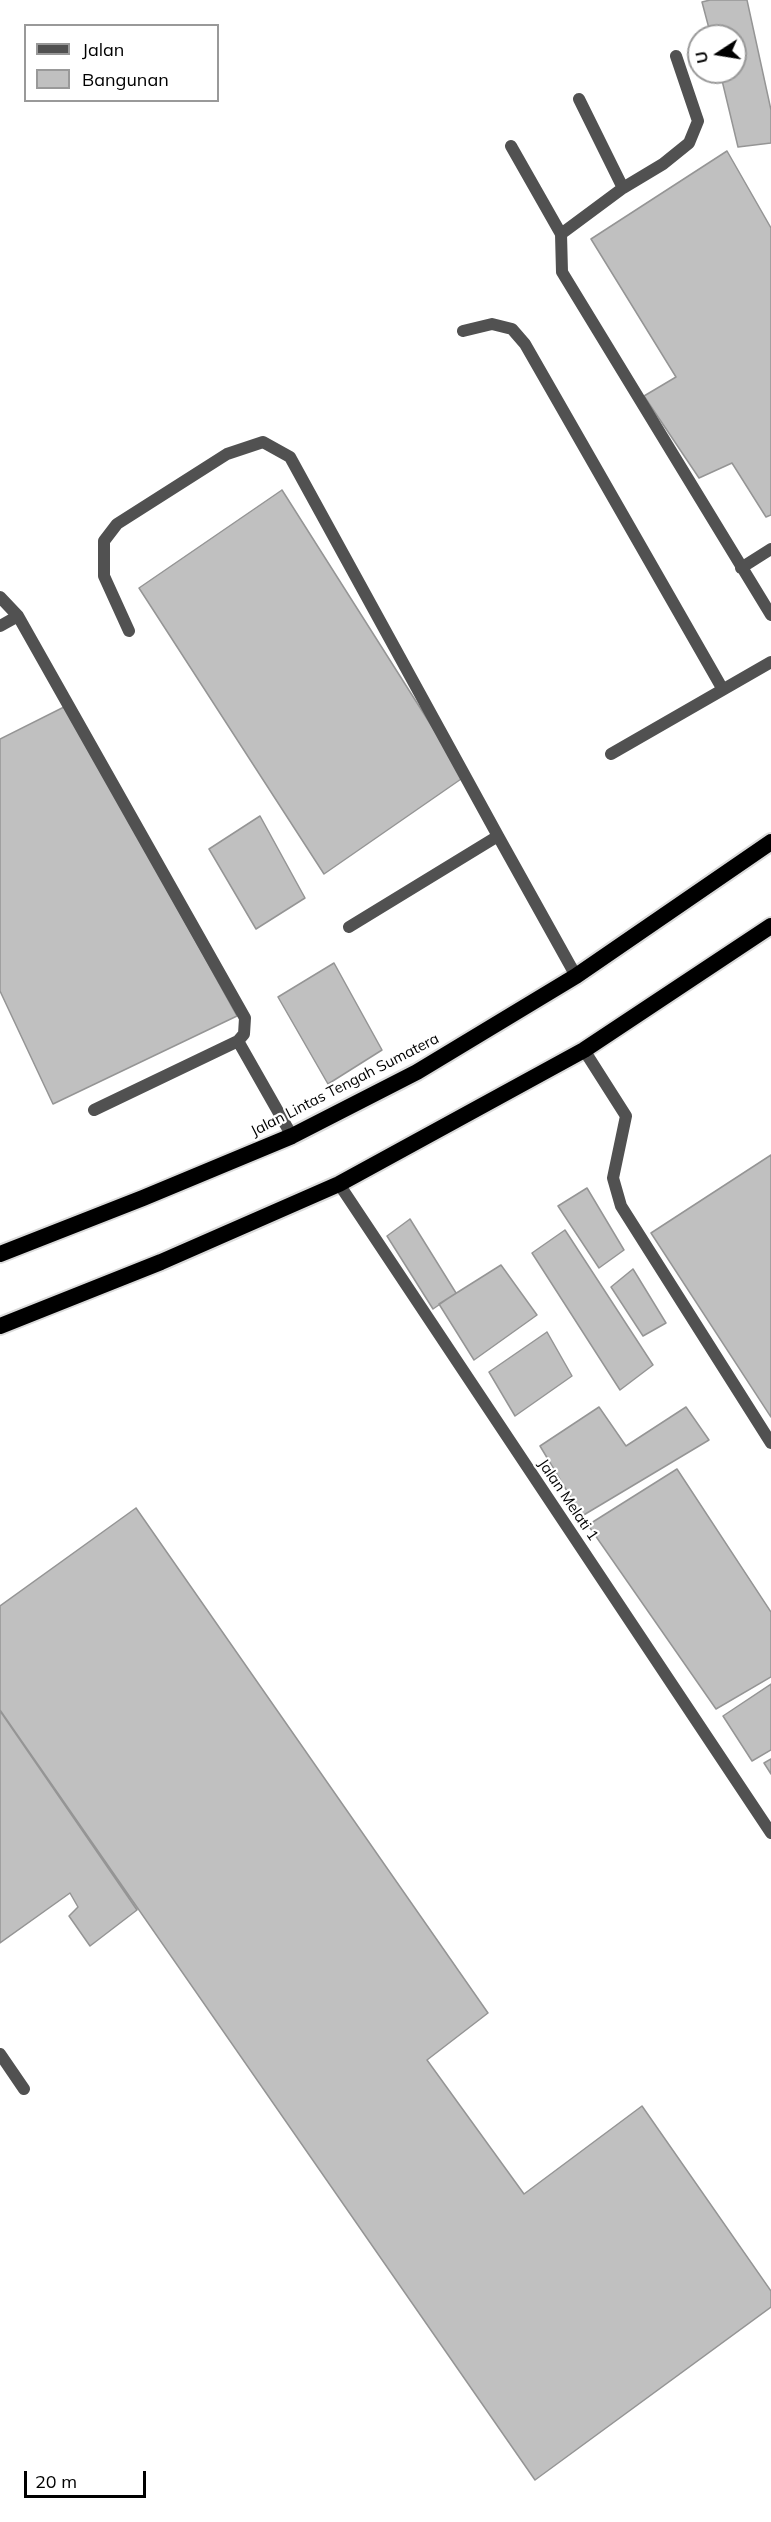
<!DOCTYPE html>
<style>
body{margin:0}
#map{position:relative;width:771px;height:2522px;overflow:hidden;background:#fff;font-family:Mulish,sans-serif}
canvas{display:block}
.legend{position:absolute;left:24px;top:24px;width:195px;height:78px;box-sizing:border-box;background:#fff;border:2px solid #999;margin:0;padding:8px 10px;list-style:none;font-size:18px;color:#000}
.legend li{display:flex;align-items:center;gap:12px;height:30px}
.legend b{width:30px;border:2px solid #999}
.north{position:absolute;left:687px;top:24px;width:60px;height:60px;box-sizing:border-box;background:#fff;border:2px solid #999;border-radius:50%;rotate:258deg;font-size:16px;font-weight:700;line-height:24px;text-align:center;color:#000}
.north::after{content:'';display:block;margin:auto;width:21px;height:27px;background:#000;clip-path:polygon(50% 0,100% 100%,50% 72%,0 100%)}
.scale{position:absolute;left:24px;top:2471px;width:122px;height:27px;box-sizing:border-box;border:3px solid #000;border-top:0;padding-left:8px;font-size:18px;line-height:21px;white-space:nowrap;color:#000;-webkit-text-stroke:4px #fff;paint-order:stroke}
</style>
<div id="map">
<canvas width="771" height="2522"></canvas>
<ul class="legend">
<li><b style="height:8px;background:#515151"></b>Jalan</li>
<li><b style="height:16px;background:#c0c0c0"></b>Bangunan</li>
</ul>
<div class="north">U</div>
<div class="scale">20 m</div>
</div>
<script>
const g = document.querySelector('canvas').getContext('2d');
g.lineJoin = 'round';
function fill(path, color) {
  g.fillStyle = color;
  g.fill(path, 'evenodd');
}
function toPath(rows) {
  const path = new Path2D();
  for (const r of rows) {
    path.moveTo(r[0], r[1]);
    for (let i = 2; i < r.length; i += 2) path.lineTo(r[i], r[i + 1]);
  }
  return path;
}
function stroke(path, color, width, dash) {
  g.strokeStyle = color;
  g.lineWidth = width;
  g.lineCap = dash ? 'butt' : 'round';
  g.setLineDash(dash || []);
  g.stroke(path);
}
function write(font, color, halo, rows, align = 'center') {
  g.font = font + ' Mulish,sans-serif';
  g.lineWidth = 4.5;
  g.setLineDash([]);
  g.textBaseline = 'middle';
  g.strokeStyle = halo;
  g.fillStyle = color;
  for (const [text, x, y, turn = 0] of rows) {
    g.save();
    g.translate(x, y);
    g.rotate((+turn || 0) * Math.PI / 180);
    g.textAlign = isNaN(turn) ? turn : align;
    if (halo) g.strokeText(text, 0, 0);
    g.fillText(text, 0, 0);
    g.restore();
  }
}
const building = toPath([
 [710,0,747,0,771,110,771,143,738,147,720,72,735,72,735,36,711,36,702,2,710,0],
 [727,151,771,228,771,515,766,517,732,463,699,478,644,396,676,377,591,239,727,151],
 [282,490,464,777,324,874,139,588,282,490],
 [66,706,237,1016,53,1104,0,991,0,739,66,706],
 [260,816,305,898,256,929,209,849,260,816],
 [334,963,382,1050,328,1084,278,997,334,963],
 [771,1155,771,1417,651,1233,771,1155],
 [587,1188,624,1250,599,1268,558,1206,587,1188],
 [410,1219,456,1293,433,1309,387,1236,410,1219],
 [565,1230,653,1365,620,1390,532,1253,565,1230],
 [501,1265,537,1315,474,1360,439,1304,501,1265],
 [633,1269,666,1323,643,1336,611,1287,633,1269],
 [547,1332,572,1376,515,1416,489,1372,547,1332],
 [599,1407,626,1446,686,1407,709,1440,582,1516,540,1446,599,1407],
 [677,1469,771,1612,771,1677,716,1709,588,1525,677,1469],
 [136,1508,488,2013,427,2060,524,2194,642,2106,771,2291,771,2307,535,2480,0,1710,0,1606,136,1508],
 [771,1684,771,1750,752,1761,723,1716,771,1684],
 [0,1711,137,1910,90,1946,69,1916,78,1907,70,1893,0,1943,0,1711],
 [771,1759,771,1774,764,1763,771,1759]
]);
fill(building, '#c0c0c0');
stroke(building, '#959595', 1.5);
const trunk = toPath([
 [0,1254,143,1198,292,1136,417,1072,576,976,771,842],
 [0,1326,161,1262,339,1184,584,1050,771,926]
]);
stroke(trunk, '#dbdbdb', 20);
stroke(toPath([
 [676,56,698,121,689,143,663,164,623,188,561,234,562,272,771,615],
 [579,99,623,188],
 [511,146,561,234],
 [463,331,492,324,512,329,525,344,722,688],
 [741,568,771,549],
 [0,597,18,616,245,1018,244,1034,238,1041,94,1110],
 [0,626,18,616],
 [129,631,104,576,104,541,117,524,227,454,263,442,290,457,498,836],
 [611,754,771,662],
 [349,927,498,836,576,976],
 [238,1041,292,1136],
 [584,1050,626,1116,613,1178,621,1206,771,1443],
 [0,2054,24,2089]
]), '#515151', 12);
stroke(toPath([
 [339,1184,771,1833]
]), '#515151', 12);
stroke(trunk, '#000', 16);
write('15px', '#000', '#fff', [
 ["Jalan Lintas Tengah Sumatera",345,1085,-27],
 ["Jalan Melati 1",568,1500,56]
]);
</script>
